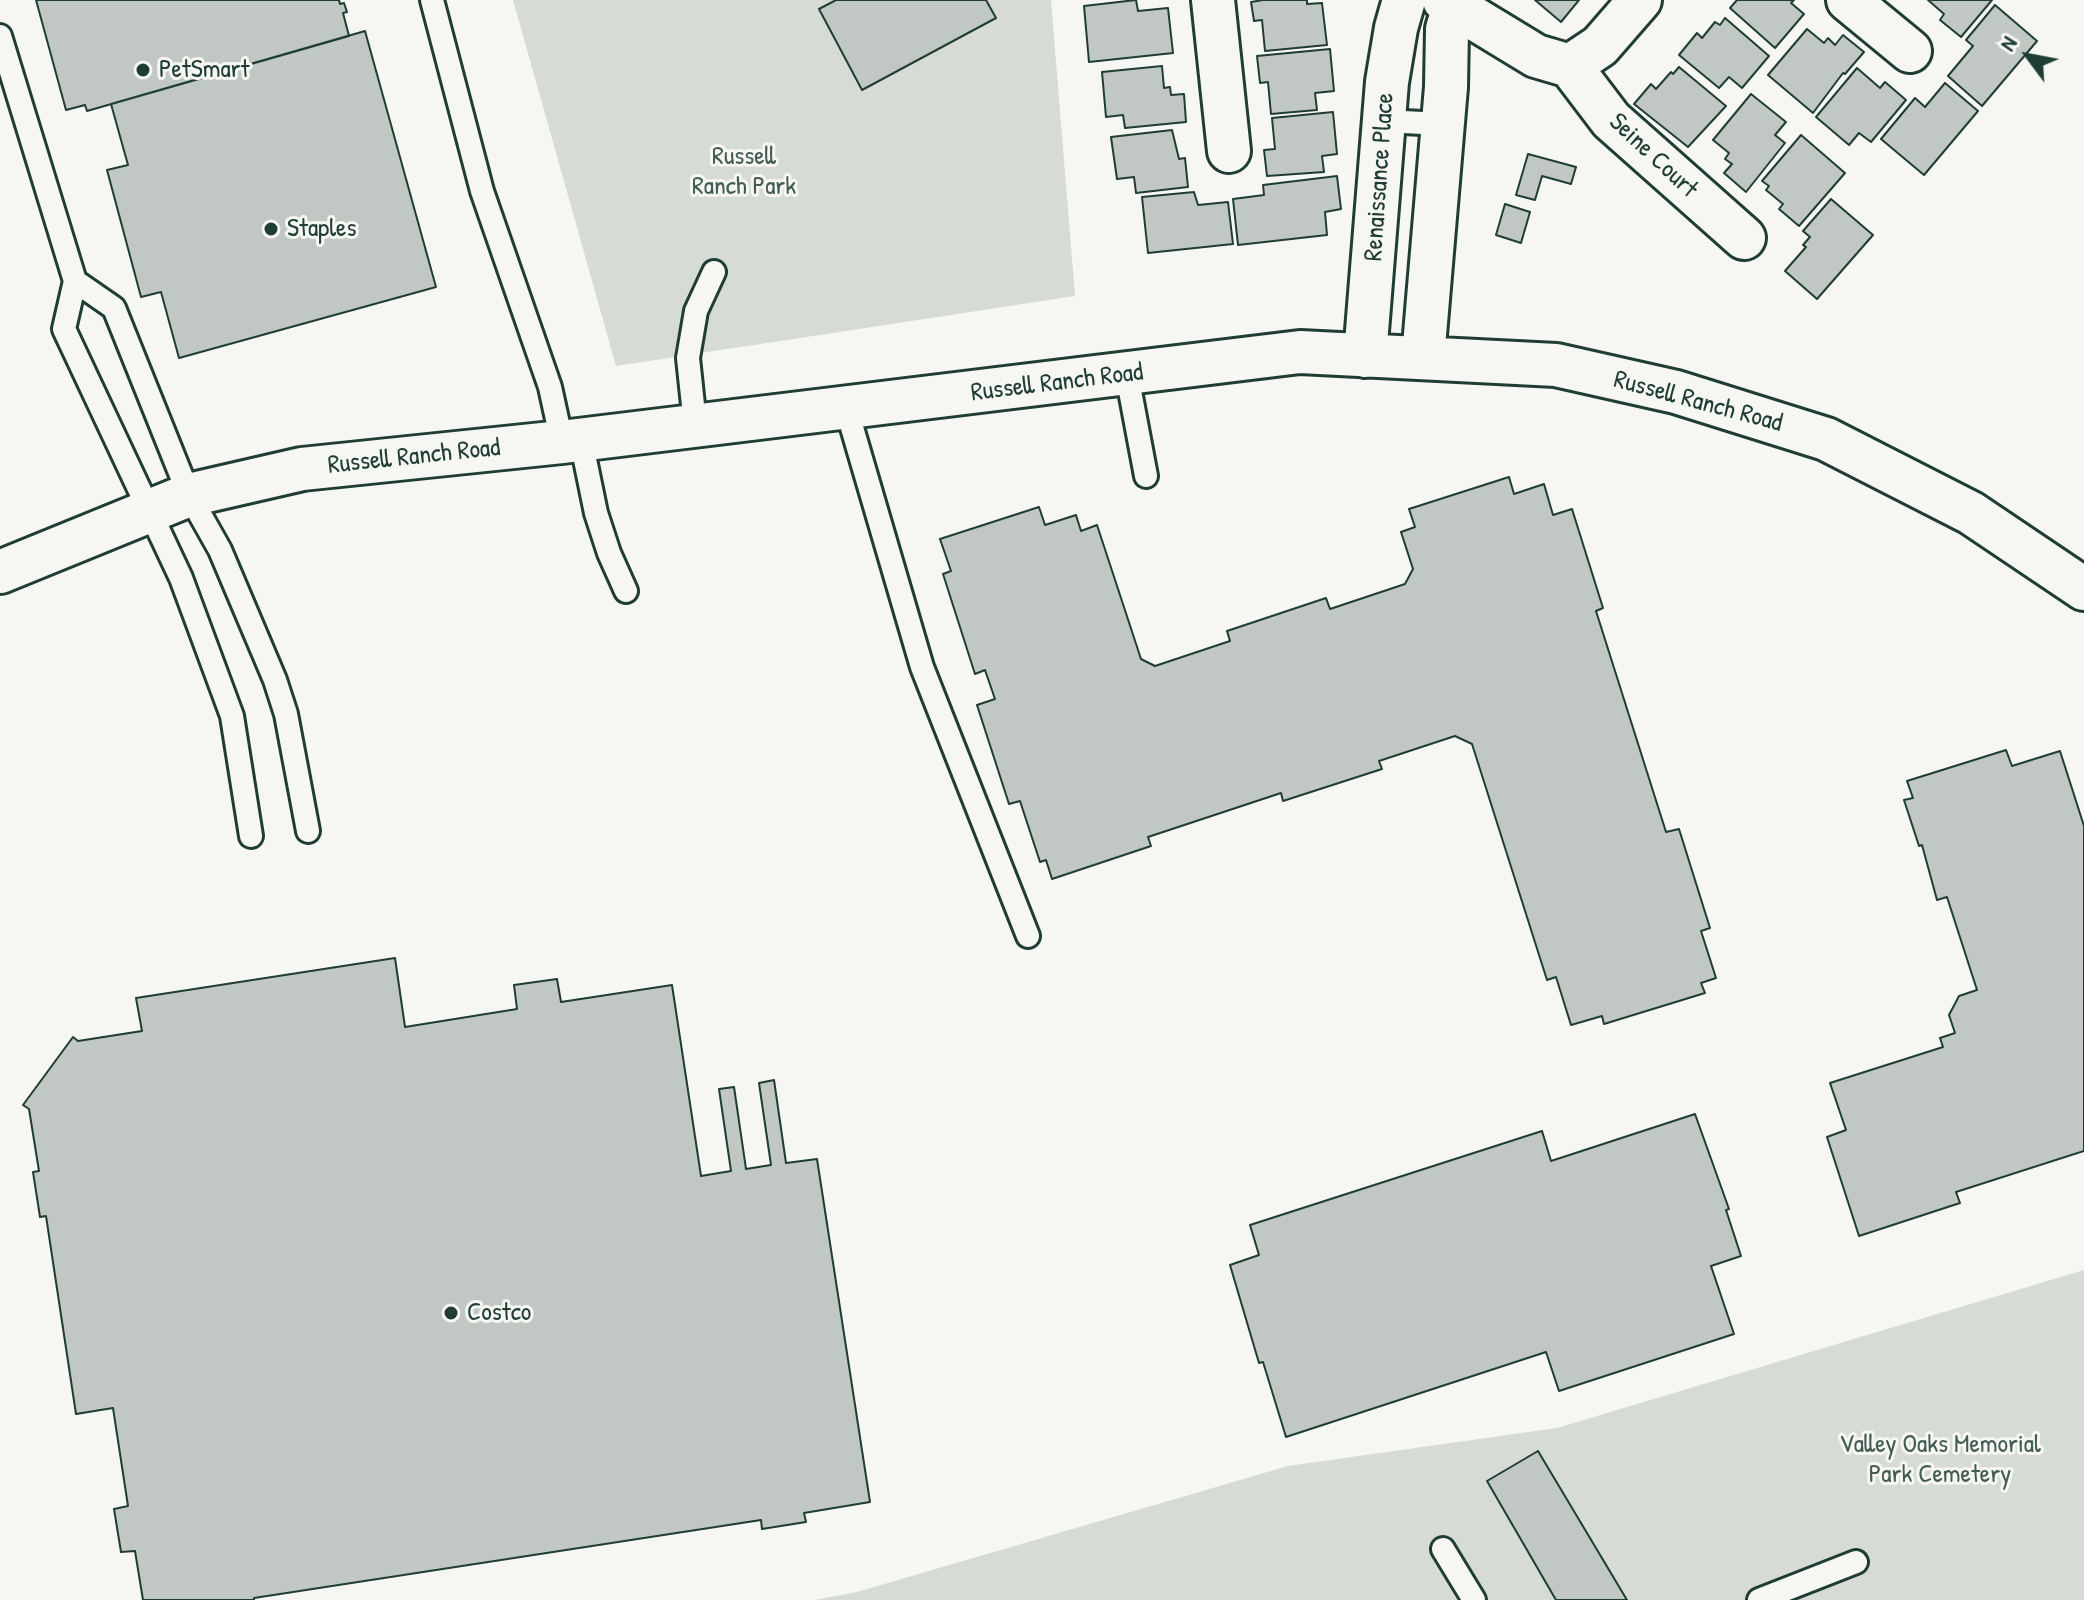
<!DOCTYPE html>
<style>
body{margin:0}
#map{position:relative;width:2084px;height:1600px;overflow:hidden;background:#f6f6f2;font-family:"Patrick Hand",sans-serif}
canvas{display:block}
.north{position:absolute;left:1988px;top:16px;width:80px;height:80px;-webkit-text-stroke:6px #f6f6f2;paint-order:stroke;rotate:302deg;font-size:22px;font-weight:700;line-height:32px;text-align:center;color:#1f3d34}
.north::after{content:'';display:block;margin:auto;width:28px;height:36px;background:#1f3d34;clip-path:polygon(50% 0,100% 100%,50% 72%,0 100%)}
</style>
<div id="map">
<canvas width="2084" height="1600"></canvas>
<div class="north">N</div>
</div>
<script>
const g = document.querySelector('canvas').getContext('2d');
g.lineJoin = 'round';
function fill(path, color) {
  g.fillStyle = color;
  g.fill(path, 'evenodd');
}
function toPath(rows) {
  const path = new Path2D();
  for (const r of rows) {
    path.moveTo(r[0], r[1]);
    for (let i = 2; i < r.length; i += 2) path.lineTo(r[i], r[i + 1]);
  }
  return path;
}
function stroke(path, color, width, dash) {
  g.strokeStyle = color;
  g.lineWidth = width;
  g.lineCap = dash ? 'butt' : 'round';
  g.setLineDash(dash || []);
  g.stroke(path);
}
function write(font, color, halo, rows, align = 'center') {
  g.font = font + ' "Patrick Hand",sans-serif';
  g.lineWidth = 6;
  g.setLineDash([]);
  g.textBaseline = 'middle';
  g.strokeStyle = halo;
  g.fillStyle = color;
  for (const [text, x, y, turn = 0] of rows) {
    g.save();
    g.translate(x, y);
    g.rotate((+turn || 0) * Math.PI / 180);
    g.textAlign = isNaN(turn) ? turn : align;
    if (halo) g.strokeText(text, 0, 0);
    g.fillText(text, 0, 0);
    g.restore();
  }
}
fill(toPath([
 [513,0,1051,0,1075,296,616,366],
 [2084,1270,2084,1600,814,1600,857,1592,1288,1466,1557,1428]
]), '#d6dbd6');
const building = toPath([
 [36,0,339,0,340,4,344,3,347,12,343,13,349,36,87,111,85,105,66,110,36,0],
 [836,0,986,0,996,18,862,90,819,9,836,0],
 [1136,0,1138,11,1168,8,1173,53,1089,62,1084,6,1136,0],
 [1263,0,1307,0,1307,4,1322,3,1327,45,1265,51,1262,20,1254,21,1251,2,1263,0],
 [1535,0,1579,0,1561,22,1535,0],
 [1737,0,1794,0,1791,3,1804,14,1775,48,1730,8,1737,0],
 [1928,0,1992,0,1961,37,1940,20,1944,14,1928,0],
 [1995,5,2037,41,1982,106,1948,76,1973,46,1966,40,1995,5],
 [1725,18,1769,56,1742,88,1729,77,1719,88,1679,55,1697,33,1702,38,1715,22,1720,25,1725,18],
 [1807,29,1824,43,1828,38,1835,45,1843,35,1864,52,1845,74,1843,73,1813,113,1768,75,1807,29],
 [365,31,436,287,179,358,161,292,141,297,107,170,128,165,111,104,365,31],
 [1330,49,1334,91,1315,93,1317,110,1271,114,1268,82,1260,83,1257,56,1330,49],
 [1162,66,1164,88,1170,87,1171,95,1184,94,1186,122,1125,128,1123,115,1106,117,1102,72,1162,66],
 [1679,67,1726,106,1688,147,1634,104,1651,84,1656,89,1671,72,1673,74,1679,67],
 [1857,68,1880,88,1885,82,1906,100,1871,142,1859,133,1849,145,1816,117,1857,68],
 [1945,83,1978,111,1924,175,1881,139,1915,98,1925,107,1945,83],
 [1751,94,1786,122,1775,135,1785,143,1746,192,1724,173,1732,164,1725,159,1729,153,1713,140,1751,94],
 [1333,112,1337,154,1322,156,1324,172,1267,176,1264,150,1275,149,1272,118,1333,112],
 [1172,130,1179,159,1185,158,1188,187,1136,193,1134,177,1117,179,1111,137,1172,130],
 [1801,135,1845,173,1799,226,1779,209,1783,204,1766,190,1769,186,1762,181,1801,135],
 [1528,154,1576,167,1571,184,1542,176,1535,200,1516,195,1528,154],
 [1337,176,1341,209,1325,212,1327,235,1238,245,1233,199,1264,195,1263,185,1337,176],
 [1194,192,1198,205,1228,202,1233,244,1148,253,1142,197,1194,192],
 [1831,199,1873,235,1817,299,1785,271,1806,247,1803,245,1810,237,1803,231,1831,199],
 [1505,204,1530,212,1521,243,1496,235,1505,204],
 [1509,477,1514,494,1544,484,1553,515,1572,509,1603,608,1596,611,1666,832,1679,829,1710,928,1701,931,1716,978,1701,983,1705,993,1604,1024,1602,1016,1571,1025,1556,977,1547,980,1472,744,1455,736,1379,761,1382,769,1283,801,1281,793,1148,837,1151,846,1052,879,1046,860,1040,862,1020,801,1009,804,977,705,995,699,985,670,975,674,943,574,951,571,940,539,1039,507,1045,525,1076,515,1081,531,1097,525,1141,659,1155,666,1230,641,1227,631,1326,598,1330,609,1405,584,1413,569,1401,532,1415,527,1409,509,1509,477],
 [2006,750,2012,766,2060,751,2084,826,2084,1151,1956,1192,1960,1203,1859,1236,1827,1137,1846,1130,1830,1083,1943,1047,1940,1038,1955,1033,1949,1015,1959,996,1977,990,1947,897,1937,900,1922,845,1919,846,1904,800,1913,798,1907,781,2006,750],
 [395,958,405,1027,517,1009,514,985,557,979,561,1002,672,985,701,1176,731,1171,719,1089,734,1087,746,1169,771,1165,759,1083,774,1080,786,1163,817,1159,870,1502,804,1513,806,1522,762,1529,761,1520,254,1598,254,1600,143,1600,135,1551,121,1552,114,1509,128,1506,113,1408,76,1414,46,1216,40,1217,33,1172,39,1171,29,1109,23,1105,73,1037,78,1041,142,1031,136,998,395,958],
 [1695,1114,1729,1209,1726,1210,1741,1256,1711,1266,1734,1334,1559,1391,1546,1352,1286,1437,1263,1362,1259,1363,1230,1265,1259,1255,1250,1225,1542,1131,1551,1161,1695,1114],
 [1538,1451,1627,1600,1556,1600,1487,1481,1538,1451]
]);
fill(building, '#c1c8c3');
stroke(building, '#1f3d34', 2);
const lane = toPath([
 [432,0,482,191,550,387,562,442],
 [0,36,75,281,64,329,181,578,232,716,251,836],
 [1384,121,1442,124],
 [75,281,114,308,189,495,220,550,275,680,286,714,308,831],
 [1127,375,1146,476],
 [846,407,922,667,1028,936],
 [695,424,688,358,696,311,714,272],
 [581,440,596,513,609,553,626,591],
 [1443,1549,1474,1600],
 [1759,1600,1856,1562]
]);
const street = toPath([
 [1213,0,1229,151],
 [1444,0,1536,56,1570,66,1600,46,1640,0],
 [1848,0,1910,51],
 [1570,66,1611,120,1744,238],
 [1365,356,1387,82,1396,28,1404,0],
 [1423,358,1446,87,1447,29,1454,6],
 [0,572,189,495,302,469,562,442,1300,352,1556,365,1676,392,1826,439,1971,513,2084,589]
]);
stroke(lane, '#1f3d34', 28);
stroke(street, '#1f3d34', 48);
stroke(lane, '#f6f6f2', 22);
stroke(street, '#f6f6f2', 42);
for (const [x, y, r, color] of [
 [143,70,8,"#1f3d34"],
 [271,229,8,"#1f3d34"],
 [451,1313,8,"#1f3d34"]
]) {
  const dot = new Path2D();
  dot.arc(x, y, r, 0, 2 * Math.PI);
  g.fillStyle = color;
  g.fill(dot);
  stroke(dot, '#f6f6f2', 3);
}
write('26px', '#1f3d34', '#f6f6f2', [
 ["PetSmart",159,70],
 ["Staples",287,229],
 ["Costco",467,1313]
], 'left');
write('26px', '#1f3d34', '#f6f6f2', [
 ["Seine Court",1653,156,43],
 ["Renaissance Place",1380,177,-86],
 ["Russell Ranch Road",1057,383,-7],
 ["Russell Ranch Road",1698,402,15],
 ["Russell Ranch Road",414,457,-6]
]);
write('26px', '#445d54', '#f6f6f2', [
 ["Russell",744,157],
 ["Ranch Park",744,187],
 ["Valley Oaks Memorial",1940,1445],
 ["Park Cemetery",1940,1475]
]);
</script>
